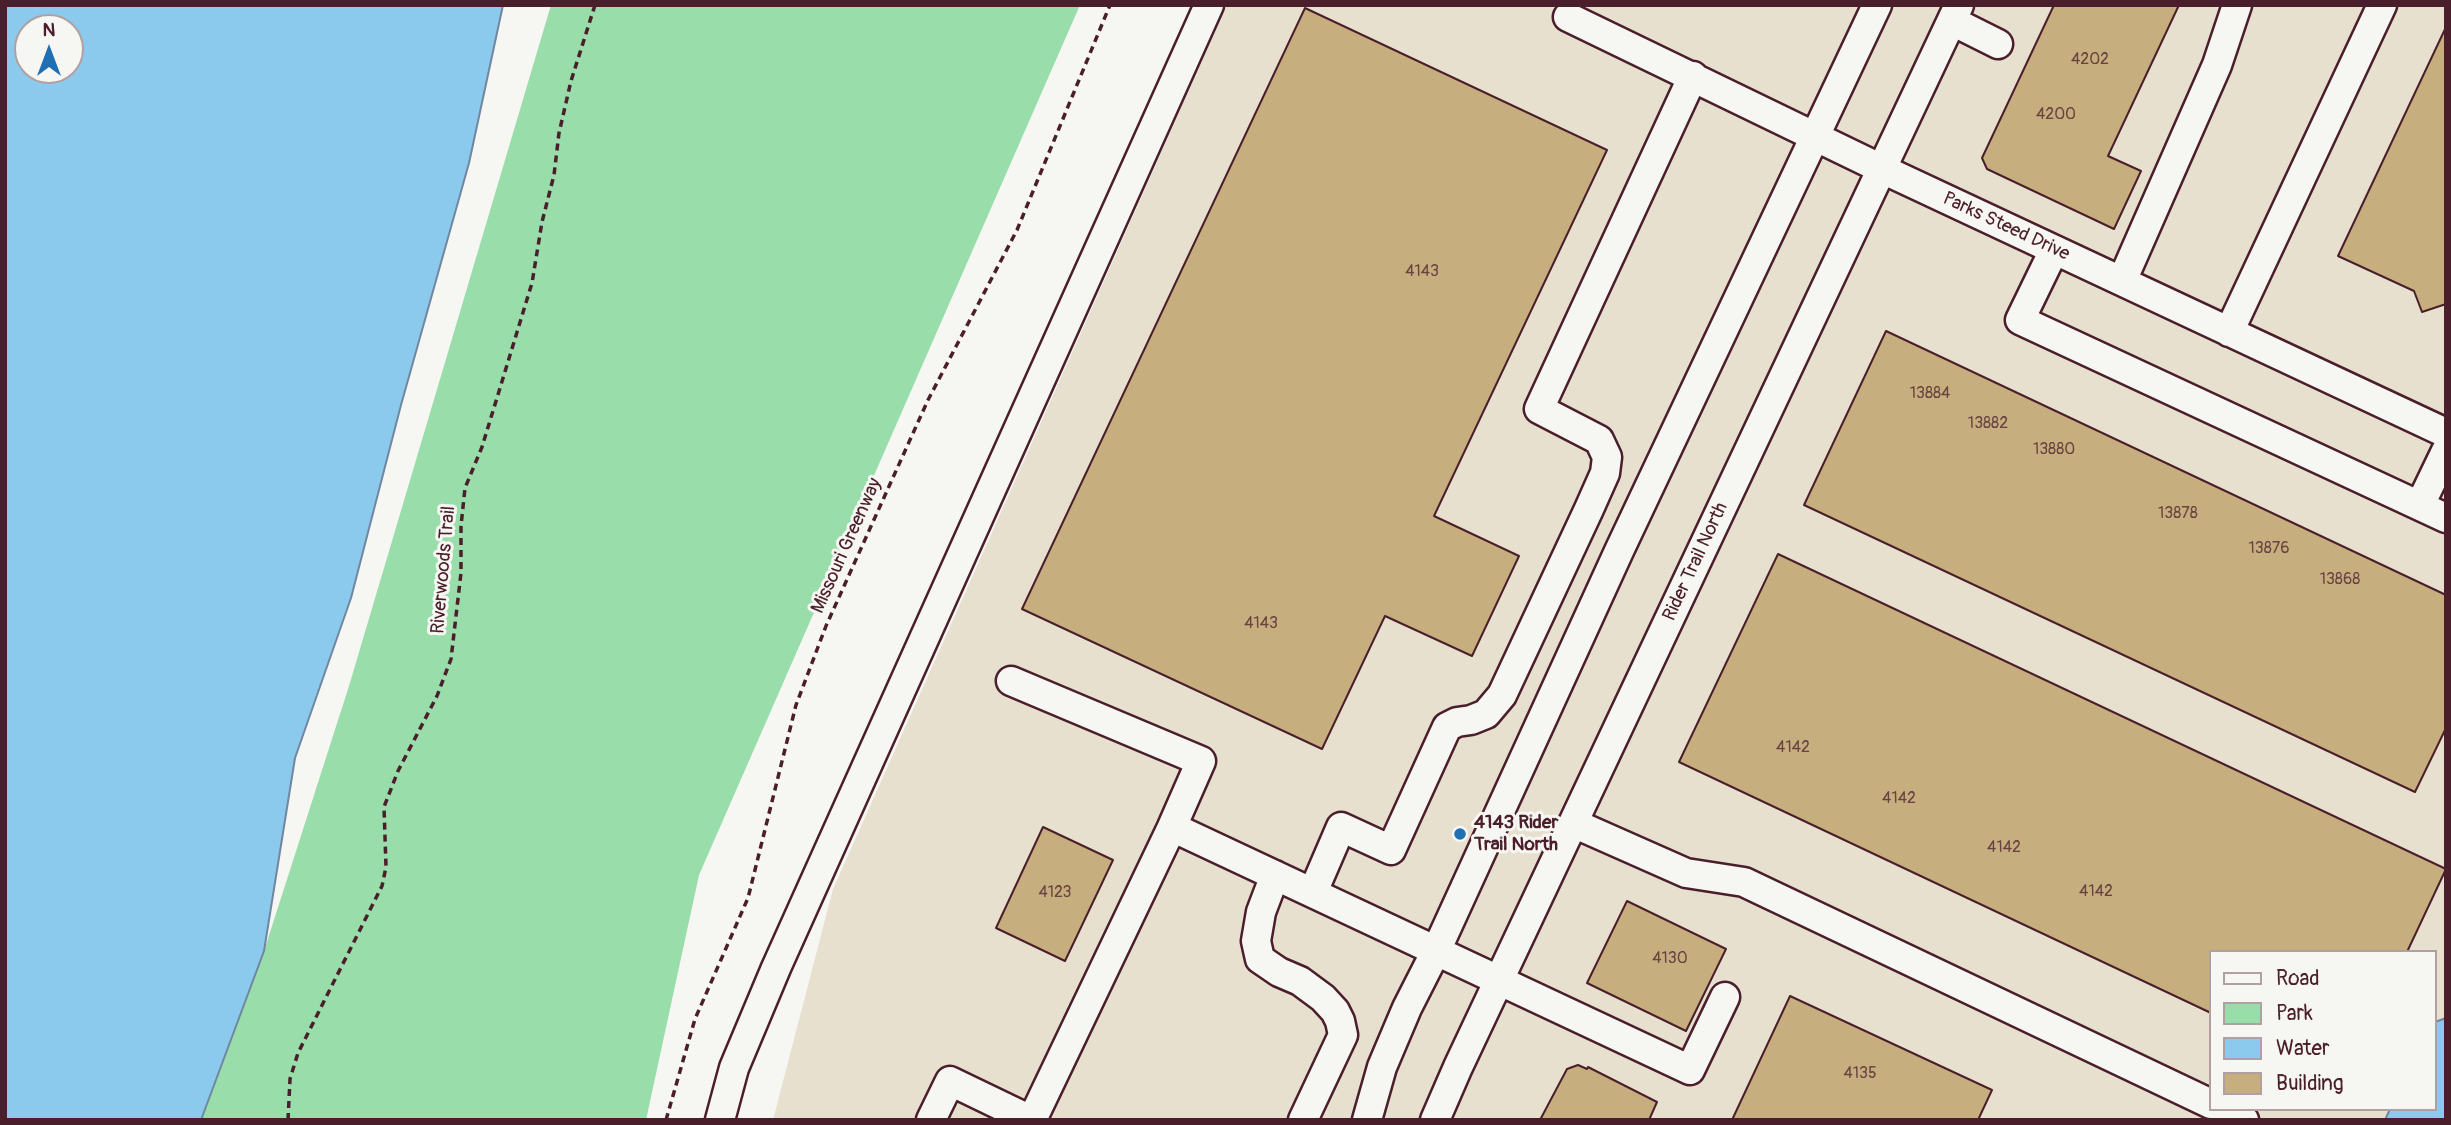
<!DOCTYPE html>
<style>
body{margin:0}
#map{position:relative;width:2451px;height:1125px;overflow:hidden;background:#f6f6f2;font-family:Pangolin,sans-serif}
canvas{display:block}
.frame{position:absolute;inset:0;border:7px solid #4a1f2b;pointer-events:none}
.legend{position:absolute;left:2209px;top:950px;width:228px;height:161px;box-sizing:border-box;background:#f6f6f2;border:2px solid #b1a0a2;margin:0;padding:9px 12px;list-style:none;font-size:21px;color:#4a1f2b}
.legend li{display:flex;align-items:center;gap:14px;height:35px}
.legend b{width:35px;border:2px solid #b1a0a2}
.north{position:absolute;left:14px;top:14px;width:70px;height:70px;box-sizing:border-box;background:#f6f6f2;border:2px solid #b1a0a2;border-radius:50%;rotate:0deg;font-size:19px;font-weight:700;line-height:28px;text-align:center;color:#4a1f2b}
.north::after{content:'';display:block;margin:auto;width:24px;height:32px;background:#1f6fb2;clip-path:polygon(50% 0,100% 100%,50% 72%,0 100%)}
</style>
<div id="map">
<canvas width="2451" height="1125"></canvas>
<div class="frame"></div>
<ul class="legend">
<li><b style="height:9px;background:#f6f6f2"></b>Road</li>
<li><b style="height:19px;background:#98ddaa"></b>Park</li>
<li><b style="height:19px;background:#8bcaec"></b>Water</li>
<li><b style="height:19px;background:#c6ae7e"></b>Building</li>
</ul>
<div class="north">N</div>
</div>
<script>
const g = document.querySelector('canvas').getContext('2d');
g.lineJoin = 'round';
function fill(path, color) {
  g.fillStyle = color;
  g.fill(path, 'evenodd');
}
function toPath(rows) {
  const path = new Path2D();
  for (const r of rows) {
    path.moveTo(r[0], r[1]);
    for (let i = 2; i < r.length; i += 2) path.lineTo(r[i], r[i + 1]);
  }
  return path;
}
function stroke(path, color, width, dash) {
  g.strokeStyle = color;
  g.lineWidth = width;
  g.lineCap = dash ? 'butt' : 'round';
  g.setLineDash(dash || []);
  g.stroke(path);
}
function write(font, color, halo, rows, align = 'center') {
  g.font = font + ' Pangolin,sans-serif';
  g.lineWidth = 6;
  g.setLineDash([]);
  g.textBaseline = 'middle';
  g.strokeStyle = halo;
  g.fillStyle = color;
  for (const [text, x, y, turn = 0] of rows) {
    g.save();
    g.translate(x, y);
    g.rotate((+turn || 0) * Math.PI / 180);
    g.textAlign = isNaN(turn) ? turn : align;
    if (halo) g.strokeText(text, 0, 0);
    g.fillText(text, 0, 0);
    g.restore();
  }
}
fill(toPath([
 [1227,5,2446,5,2446,1120,773,1120,833,889],
 [2211,952,2435,952,2435,1109,2211,1109]
]), '#e8e0cf');
fill(toPath([
 [551,5,1080,5,699,875,646,1120,201,1120,264,951,349,686]
]), '#98ddaa');
const water = toPath([
 [5,5,503,5,469,163,401,405,351,598,295,758,264,951,201,1120,5,1120,5,5],
 [28,28,70,28,70,70,28,70,28,28],
 [2446,1018,2446,1120,2385,1120,2390,1109,2435,1109,2435,1022,2446,1018]
]);
fill(water, '#8bcaec');
stroke(water, '#71869f', 2);
const building = toPath([
 [2054,5,2179,5,2108,156,2141,171,2114,229,1987,169,1982,158,2054,5],
 [1305,8,1607,150,1434,516,1519,556,1472,656,1385,616,1322,749,1022,609,1305,8],
 [2446,27,2446,304,2422,312,2414,291,2338,256,2446,27],
 [1886,331,2446,595,2446,728,2415,792,1804,505,1886,331],
 [1778,554,2446,869,2407,952,2211,952,2211,1013,1679,762,1778,554],
 [1043,827,1113,860,1065,961,996,928,1043,827],
 [1627,901,1726,949,1686,1031,1587,983,1627,901],
 [1790,996,1992,1090,1978,1120,1732,1120,1790,996],
 [1578,1065,1587,1069,1588,1067,1657,1102,1649,1120,1540,1120,1567,1069,1578,1065]
]);
fill(building, '#c6ae7e');
stroke(building, '#4a1f2b', 2);
const minor = toPath([
 [1568,17,1882,169,2446,433],
 [1952,21,1998,44],
 [2054,250,2020,320,2446,518],
 [2122,281,2217,65,2237,5],
 [2229,332,2382,5],
 [2420,505,2446,451],
 [1011,681,1201,761,1172,827,1690,1070,1725,997],
 [1573,823,1686,873,1744,882,2211,1104],
 [1275,875,1261,912,1256,941,1260,959,1279,972,1300,981,1323,998,1335,1011,1340,1021,1343,1035,1303,1120],
 [1313,892,1341,827,1391,850,1447,727,1457,722,1471,720,1486,714,1502,695,1589,509,1605,473,1607,457,1599,440,1539,409,1693,76],
 [2222,1109,2244,1120],
 [720,1120,734,1068,776,968,1209,5],
 [931,1120,950,1081,1031,1120],
 [1032,1120,1172,827],
 [1367,1120,1382,1067,1407,1008,1437,949,1619,551,1877,5],
 [1435,1120,1458,1067,1959,5]
]);
stroke(minor, '#4a1f2b', 33);
stroke(toPath([
 [288,1120,290,1079,298,1053,382,886,386,867,384,807,398,771,437,696,451,659,461,573,461,526,465,488,482,447,532,283,542,222,554,175,559,133,571,81,595,5],
 [666,1120,695,1019,748,898,796,705,826,626,928,400,1017,230,1110,5]
]), '#4a1f2b', 3.5, [7, 5]);
stroke(minor, '#f6f6f2', 28);
for (const [x, y, r, color] of [
 [1460,834,7,"#1f6fb2"]
]) {
  const dot = new Path2D();
  dot.arc(x, y, r, 0, 2 * Math.PI);
  g.fillStyle = color;
  g.fill(dot);
  stroke(dot, '#f6f6f2', 2.5);
}
write('16px', '#694340', null, [
 ["4202",2090,60],
 ["4200",2056,115],
 ["4143",1422,272],
 ["13884",1930,394],
 ["13882",1988,424],
 ["13880",2054,450],
 ["13878",2178,514],
 ["13876",2269,549],
 ["13868",2340,580],
 ["4143",1261,624],
 ["4142",1793,748],
 ["4142",1899,799],
 ["4142",2004,848],
 ["4142",2096,892],
 ["4123",1055,893],
 ["4130",1670,959],
 ["4135",1860,1074]
]);
write('19px', '#4a1f2b', '#f6f6f2', [
 ["Parks Steed Drive",2006,227,25],
 ["Missouri Greenway",847,546,-66],
 ["Rider Trail North",1696,562,-65],
 ["Riverwoods Trail",444,570,-85]
]);
write('bold 19px', '#4a1f2b', '#f6f6f2', [
 ["4143 Rider",1474,823],
 ["Trail North",1474,845]
], 'left');
</script>
